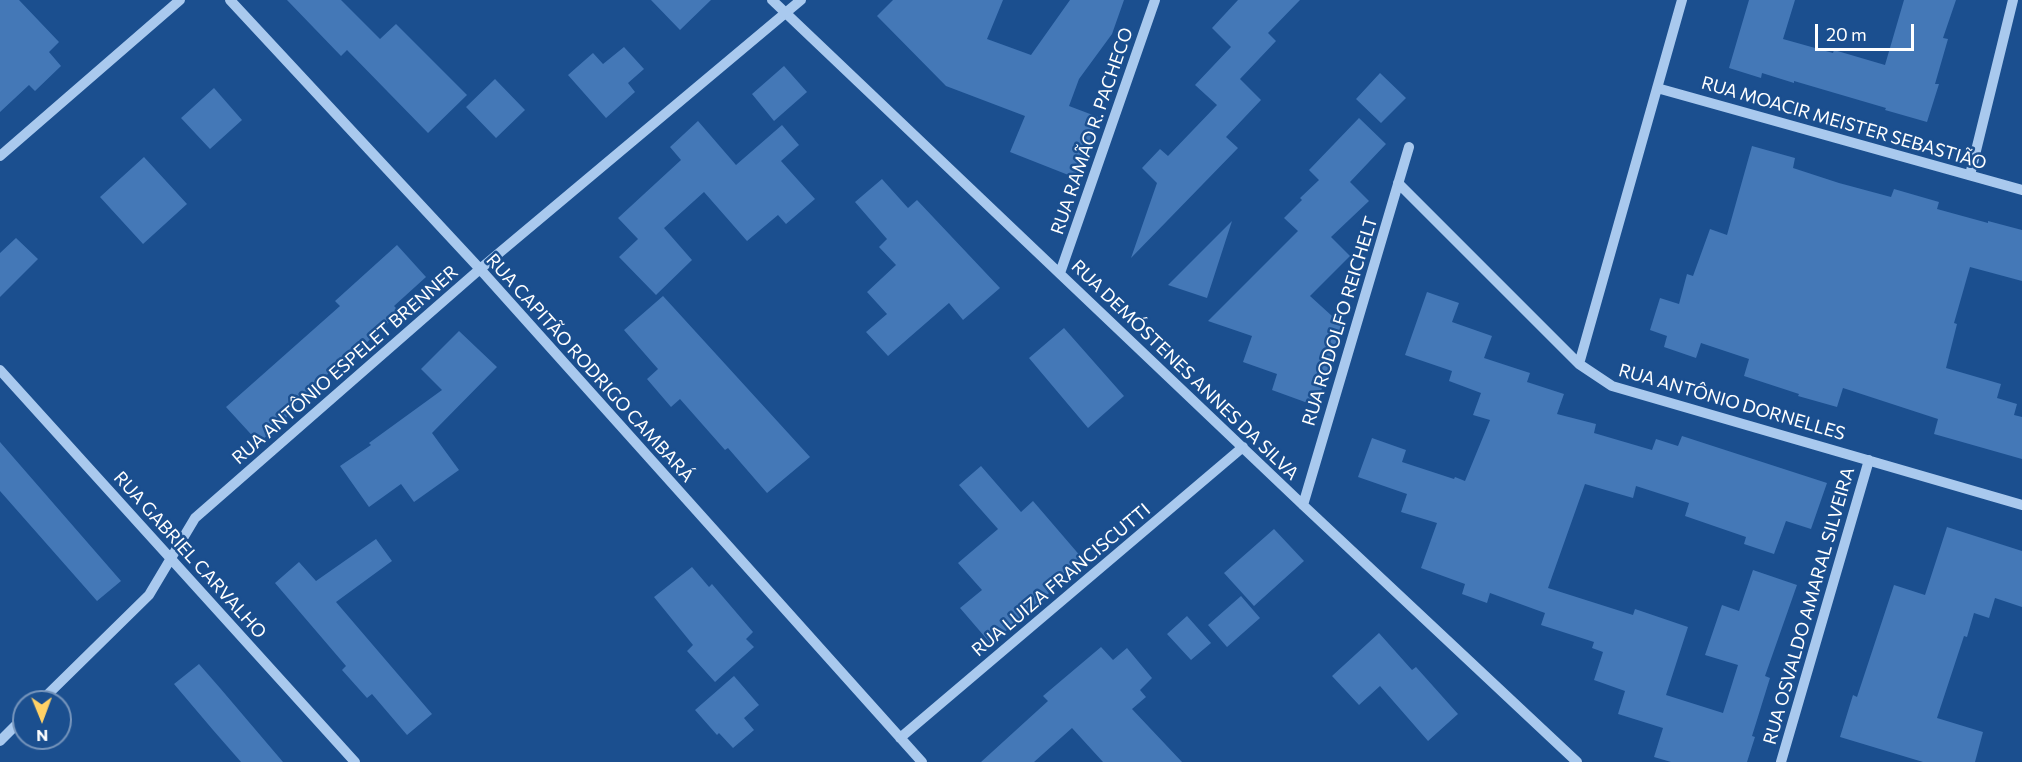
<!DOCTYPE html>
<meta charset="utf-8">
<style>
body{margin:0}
#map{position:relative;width:2022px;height:762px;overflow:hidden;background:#1b4f8f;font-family:Commissioner,sans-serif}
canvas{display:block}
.north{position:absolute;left:12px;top:690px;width:60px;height:60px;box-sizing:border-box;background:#1b4f8f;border:2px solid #7695bc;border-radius:50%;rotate:179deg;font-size:16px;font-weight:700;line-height:24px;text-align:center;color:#fff}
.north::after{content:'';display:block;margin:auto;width:21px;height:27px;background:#ffd166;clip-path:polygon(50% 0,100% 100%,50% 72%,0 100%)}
.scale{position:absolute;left:1815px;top:24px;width:99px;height:27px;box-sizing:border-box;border:3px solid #fff;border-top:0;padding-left:8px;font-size:18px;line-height:21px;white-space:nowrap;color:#fff;-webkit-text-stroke:4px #1b4f8f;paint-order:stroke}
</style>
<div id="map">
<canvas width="2022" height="762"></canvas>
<div class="north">N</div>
<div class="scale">20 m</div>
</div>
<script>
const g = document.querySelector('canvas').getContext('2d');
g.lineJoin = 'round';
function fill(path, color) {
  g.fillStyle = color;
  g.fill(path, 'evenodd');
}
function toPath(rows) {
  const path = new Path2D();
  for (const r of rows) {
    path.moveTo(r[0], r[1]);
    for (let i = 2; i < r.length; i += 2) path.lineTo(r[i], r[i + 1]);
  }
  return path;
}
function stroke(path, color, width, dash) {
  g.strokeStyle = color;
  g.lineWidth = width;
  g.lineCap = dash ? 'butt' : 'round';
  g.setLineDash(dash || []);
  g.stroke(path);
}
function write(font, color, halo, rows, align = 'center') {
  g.font = font + ' Commissioner,sans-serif';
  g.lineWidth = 5;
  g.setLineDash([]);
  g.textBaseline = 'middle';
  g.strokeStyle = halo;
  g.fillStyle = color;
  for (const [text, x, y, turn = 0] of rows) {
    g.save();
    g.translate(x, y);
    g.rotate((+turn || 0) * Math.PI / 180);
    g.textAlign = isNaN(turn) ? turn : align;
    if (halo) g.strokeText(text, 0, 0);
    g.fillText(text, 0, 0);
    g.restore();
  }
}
fill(toPath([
 [0,0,19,0,59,42,49,52,61,66,35,91,29,85,0,112],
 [287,0,341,0,380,39,396,24,467,95,428,133,347,50,341,56],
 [651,0,711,0,680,30],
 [893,0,1003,0,987,39,1031,55,1070,0,1124,0,1112,34,1079,79,1069,106,1098,117,1076,178,1010,152,1025,116,946,86,877,16],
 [1238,0,1300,0,1268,33,1276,41,1240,79,1261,100,1226,137,1238,148,1131,258,1157,183,1142,168,1160,149,1168,156,1217,105,1195,85,1231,47,1212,28],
 [1749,0,1795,0,1783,39,1833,53,1834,50,1885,65,1904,0,1956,0,1943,38,1948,39,1935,84,1939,84,1927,122,1885,110,1886,108,1794,81,1794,83,1762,73,1761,78,1729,68],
 [624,47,644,69,628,83,635,92,606,118,568,75,593,53,603,64],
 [784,66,807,92,774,121,752,94],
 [1380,73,1406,98,1381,123,1356,99],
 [495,79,525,110,496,138,466,107],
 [214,88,242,120,210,149,181,118],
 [1359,118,1386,144,1350,182,1369,201,1331,237,1350,256,1310,296,1343,326,1316,406,1272,390,1277,374,1243,362,1252,336,1208,321,1298,231,1284,218,1302,200,1300,198,1319,180,1309,170],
 [698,121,736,165,782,125,799,145,781,161,815,199,786,224,778,215,747,241,704,192,664,228,692,260,656,295,619,257,638,239,618,218,681,160,670,147],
 [1752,146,1795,158,1793,168,1839,183,1891,197,1894,189,1939,202,1937,209,1988,223,1988,221,2022,230,2022,281,1970,267,1954,323,1957,324,1946,368,2001,384,1997,398,2017,404,2014,415,2022,417,2022,459,1934,434,1938,419,1843,388,1837,407,1798,396,1799,394,1744,376,1749,359,1701,343,1696,358,1664,347,1667,336,1650,330,1660,298,1679,304,1687,274,1693,276,1710,229,1727,235],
 [144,157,187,204,143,244,100,197],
 [882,179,908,208,917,200,1000,288,963,320,949,303,888,356,866,332,887,314,867,292,896,265,879,247,887,239,855,202],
 [1232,221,1207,298,1168,285],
 [16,238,38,259,0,297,0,253],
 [397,245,426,277,394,306,400,312,331,375,329,373,290,410,292,412,259,443,226,407,340,306,335,301],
 [1427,292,1459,303,1452,322,1492,336,1484,358,1530,373,1527,382,1564,394,1557,414,1596,424,1594,433,1652,450,1656,439,1678,446,1682,436,1827,483,1811,529,1786,521,1774,554,1744,544,1746,537,1685,516,1689,503,1636,486,1633,498,1585,484,1548,588,1633,615,1635,609,1688,627,1666,695,1723,713,1738,665,1705,655,1722,605,1739,611,1753,570,1797,585,1765,676,1770,678,1752,736,1755,737,1747,762,1671,762,1654,757,1663,728,1618,714,1625,691,1594,680,1603,652,1592,648,1594,642,1541,625,1545,613,1490,593,1487,603,1462,594,1465,584,1421,568,1437,523,1401,512,1407,494,1358,477,1372,438,1406,450,1402,462,1454,479,1455,477,1465,481,1490,420,1473,415,1481,393,1449,381,1452,371,1405,355],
 [663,296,810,457,767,493,728,448,725,450,680,399,671,407,647,379,658,369,624,330],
 [1064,328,1124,396,1088,428,1029,358],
 [459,331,497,367,432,433,459,470,414,502,401,484,369,507,340,466,371,445,369,443,442,390,421,369],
 [0,442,121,581,97,601,0,491],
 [981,466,1021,512,1033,501,1082,558,1046,589,1049,593,991,644,960,608,982,590,958,563,998,529,959,485],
 [1947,527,2022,551,2022,607,1995,598,1989,618,1974,613,1967,637,1964,636,1937,718,1983,732,1975,762,1923,762,1840,737,1853,695,1857,697,1894,585,1925,595],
 [1274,529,1304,561,1254,606,1224,573],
 [376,539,392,561,336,602,432,714,407,735,372,694,367,698,342,670,346,666,275,583,299,562,316,581],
 [692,567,709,587,712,584,753,632,746,639,754,647,715,682,687,651,693,645,654,597],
 [1241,596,1260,618,1227,647,1208,625],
 [1187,616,1211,643,1191,660,1167,634],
 [1379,633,1412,670,1416,667,1458,714,1428,741,1380,686,1359,705,1332,676],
 [1101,647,1113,660,1127,648,1152,678,1140,690,1146,697,1132,709,1182,762,1103,762,1072,728,1034,762,981,762,1048,701,1043,696],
 [199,664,220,688,283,762,241,762,213,730,174,684],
 [734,676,759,705,744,718,754,730,733,748,719,733,717,735,695,710]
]), '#4478b7');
stroke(toPath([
 [230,0,480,269,922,762],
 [772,0,1303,505,1577,762],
 [1657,88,2022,190],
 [0,156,180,0],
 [1970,175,2013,0],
 [1398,183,1579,364,1612,386,2022,505],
 [1060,273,1155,0],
 [1579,364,1682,0],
 [0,370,355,762],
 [1303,505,1409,147],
 [40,702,149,595,195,518,480,269,801,0],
 [900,738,1243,447],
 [0,741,24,717],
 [1781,762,1869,460]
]), '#a9c9ee', 10);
write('18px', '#fff', '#1b4f8f', [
 ["RUA MOACIR MEISTER SEBASTIÃO",1844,123,16],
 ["RUA RAMÃO R. PACHECO",1092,131,-71],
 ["RUA RODOLFO REICHELT",1340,321,-73],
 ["RUA ANTÔNIO ESPELET BRENNER",345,365,-41],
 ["RUA CAPITÃO RODRIGO CAMBARÁ",590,368,48],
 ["RUA DEMÓSTENES ANNES DA SILVA",1185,370,44],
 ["RUA ANTÔNIO DORNELLES",1732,402,16],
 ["RUA GABRIEL CARVALHO",190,555,48],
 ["RUA LUIZA FRANCISCUTTI",1061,580,-40],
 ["RUA OSVALDO AMARAL SILVEIRA",1809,606,-74]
]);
</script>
